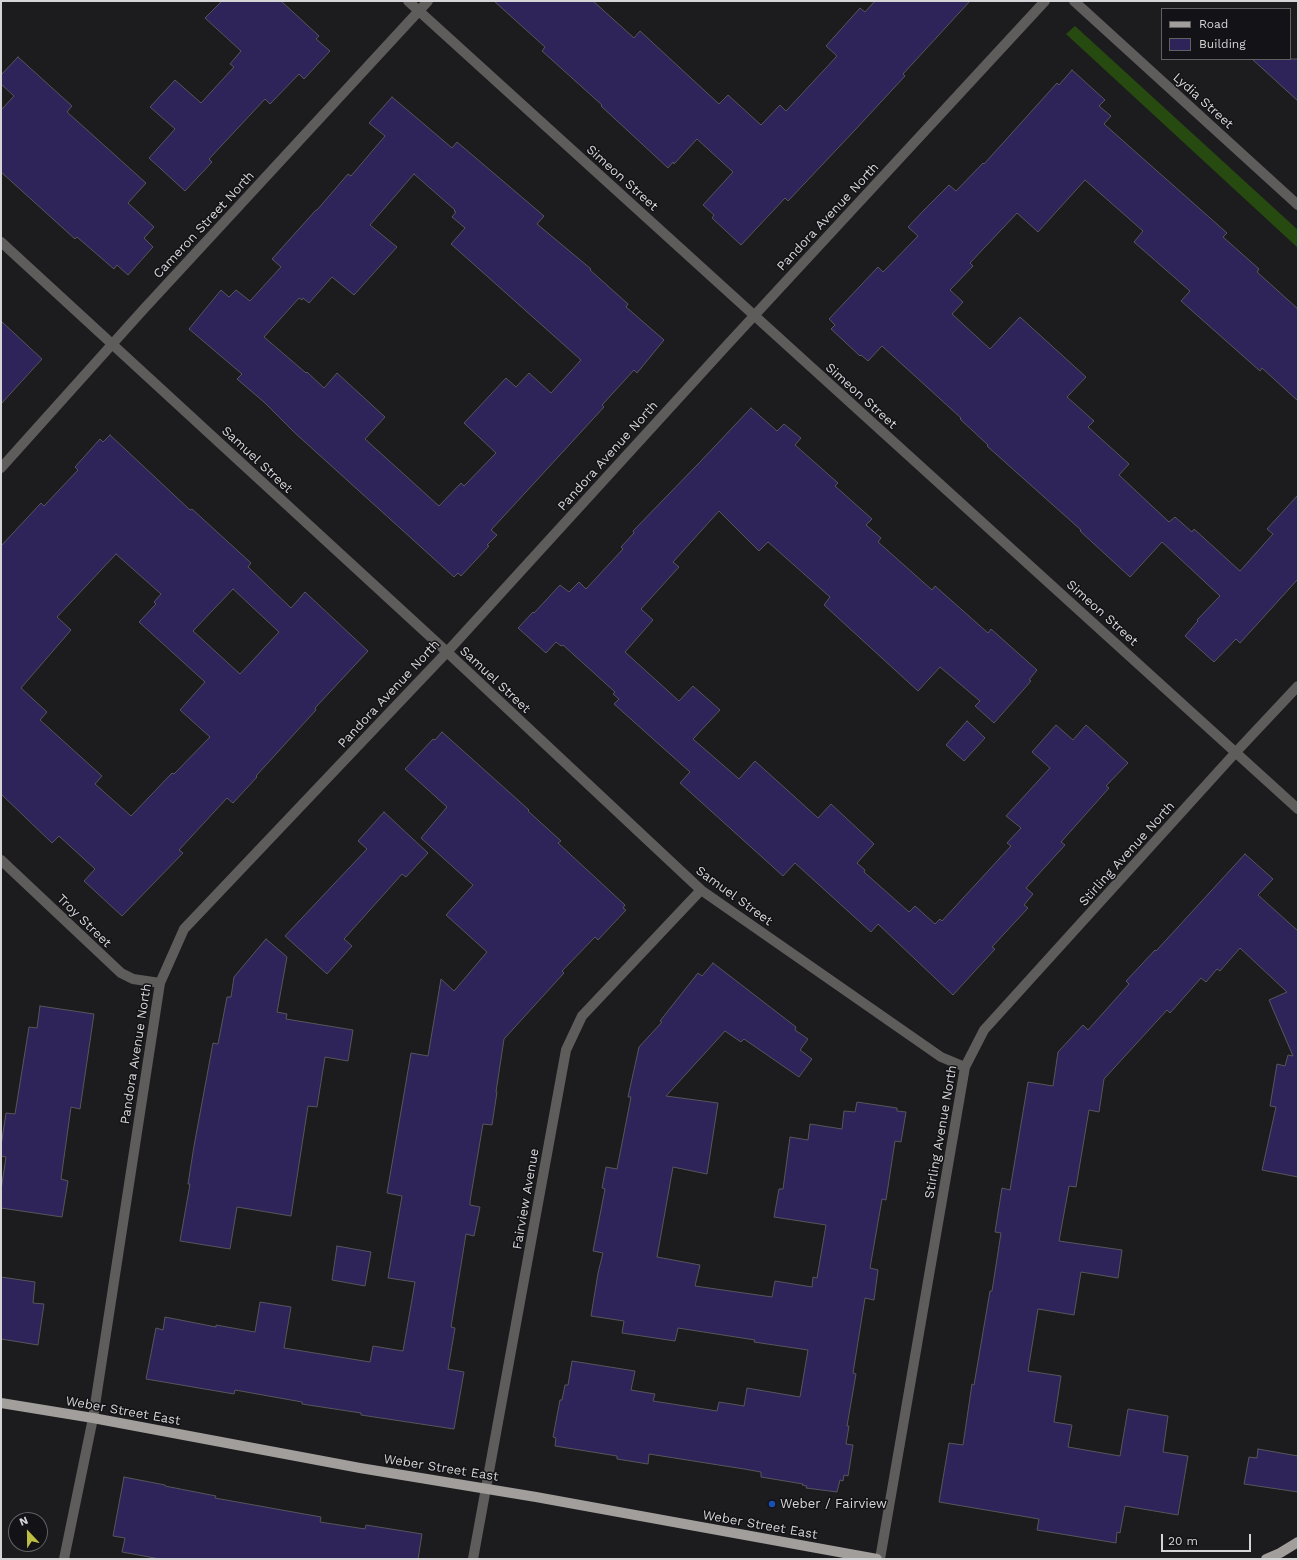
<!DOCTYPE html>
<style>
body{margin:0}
#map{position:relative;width:1299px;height:1560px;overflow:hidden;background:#1c1c1f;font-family:"Work Sans",sans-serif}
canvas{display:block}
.frame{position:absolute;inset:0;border:2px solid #d5d5d7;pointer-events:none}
.legend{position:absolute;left:1161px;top:8px;width:130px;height:52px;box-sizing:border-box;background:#131216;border:1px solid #616063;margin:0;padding:5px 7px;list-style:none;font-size:12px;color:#d5d5d7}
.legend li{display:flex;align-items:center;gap:8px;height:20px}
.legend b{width:20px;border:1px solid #616063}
.north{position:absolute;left:8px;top:1512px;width:40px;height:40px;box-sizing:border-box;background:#131216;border:1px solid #616063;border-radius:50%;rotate:338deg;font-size:11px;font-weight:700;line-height:16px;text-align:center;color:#d5d5d7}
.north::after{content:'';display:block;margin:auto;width:14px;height:18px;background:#bebf42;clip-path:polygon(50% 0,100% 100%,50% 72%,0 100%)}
.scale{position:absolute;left:1161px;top:1534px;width:90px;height:18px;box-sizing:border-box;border:2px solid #d5d5d7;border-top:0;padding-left:5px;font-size:12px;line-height:14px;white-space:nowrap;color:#d5d5d7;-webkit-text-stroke:3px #131216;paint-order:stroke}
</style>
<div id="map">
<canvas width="1299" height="1560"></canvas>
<div class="frame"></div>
<ul class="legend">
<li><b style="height:5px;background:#a19e9b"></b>Road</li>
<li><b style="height:11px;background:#2f245a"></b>Building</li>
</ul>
<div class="north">N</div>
<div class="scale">20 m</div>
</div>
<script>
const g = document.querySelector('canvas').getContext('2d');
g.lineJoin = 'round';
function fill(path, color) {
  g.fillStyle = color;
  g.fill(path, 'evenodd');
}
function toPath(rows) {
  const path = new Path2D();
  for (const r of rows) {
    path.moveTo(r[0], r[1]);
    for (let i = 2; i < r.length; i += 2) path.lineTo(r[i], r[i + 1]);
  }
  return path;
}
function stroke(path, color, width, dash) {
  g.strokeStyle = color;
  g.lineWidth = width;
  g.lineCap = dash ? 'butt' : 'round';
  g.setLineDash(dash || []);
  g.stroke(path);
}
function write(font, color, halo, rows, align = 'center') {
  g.font = font + ' "Work Sans",sans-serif';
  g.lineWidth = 3;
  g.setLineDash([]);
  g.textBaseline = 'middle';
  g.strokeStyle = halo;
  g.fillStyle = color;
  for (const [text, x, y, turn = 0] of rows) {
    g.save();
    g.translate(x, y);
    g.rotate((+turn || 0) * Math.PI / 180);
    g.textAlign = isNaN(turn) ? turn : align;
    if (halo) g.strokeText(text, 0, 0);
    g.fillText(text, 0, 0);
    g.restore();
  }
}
fill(toPath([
 [1075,26,1298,230,1298,248,1066,34]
]), '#274a10');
const building = toPath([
 [222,1,281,1,319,36,316,39,330,51,304,79,299,74,270,104,265,99,209,159,212,162,185,191,149,158,175,129,150,107,175,80,201,103,234,67,230,64,241,51,205,18,222,1],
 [494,1,593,1,634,38,640,31,719,104,728,95,761,125,780,105,786,111,837,56,826,46,860,8,865,12,875,1,970,1,903,74,905,76,855,130,788,201,785,198,741,245,712,218,714,215,703,205,733,172,697,139,674,164,673,162,668,168,601,106,602,105,542,51,545,47,494,1],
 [18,57,72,106,67,112,146,183,128,203,154,227,144,238,153,247,128,275,117,265,114,269,77,237,75,239,1,172,1,110,14,96,1,84,1,75,18,57],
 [1252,59,1298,59,1298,101,1252,59],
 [1072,70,1105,100,1099,106,1111,116,1104,124,1227,233,1223,237,1259,269,1257,272,1298,309,1298,401,1262,368,1260,371,1181,301,1190,291,1134,242,1143,231,1085,180,1038,232,1017,213,970,263,973,266,950,290,963,302,952,314,990,349,1020,317,1086,377,1067,397,1094,421,1088,427,1129,464,1119,475,1169,522,1175,517,1192,532,1194,529,1240,571,1273,534,1267,529,1298,495,1298,579,1240,643,1236,639,1214,662,1185,636,1198,621,1197,620,1220,596,1162,542,1130,577,1080,531,1081,530,987,446,988,445,960,419,961,418,882,346,868,361,861,355,860,356,831,329,835,325,829,319,878,267,883,272,918,236,908,227,925,209,949,185,956,191,983,163,984,164,1057,83,1059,85,1072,70],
 [392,97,452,148,457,142,544,216,537,224,591,269,590,270,628,304,626,307,664,340,637,373,634,370,602,405,604,407,491,530,497,535,487,545,489,546,461,576,458,573,454,577,400,528,295,433,264,402,237,379,242,374,189,329,221,290,229,297,236,290,250,301,281,267,272,259,316,210,317,210,348,174,351,176,385,136,369,123,392,97],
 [414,174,455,210,454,211,456,212,452,217,465,228,451,244,581,360,551,393,529,373,516,387,506,378,464,423,496,453,464,486,461,483,439,506,365,439,385,417,337,373,324,388,307,372,306,373,264,337,299,298,302,300,303,298,309,303,332,277,354,295,397,247,370,225,414,174],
 [1,321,42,359,1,404,1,321],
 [751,408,777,431,784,424,801,438,795,445,838,483,835,486,872,519,866,525,881,538,878,542,932,590,935,586,988,633,991,629,1037,670,1029,680,1031,681,994,723,975,706,980,701,940,667,918,691,824,605,830,597,768,542,759,551,719,511,673,562,679,567,641,609,653,620,625,652,679,701,693,686,720,710,693,739,739,779,755,761,818,818,831,804,874,844,857,863,865,870,864,872,909,912,915,906,935,924,940,919,942,921,1011,846,1007,843,1021,828,1006,816,1050,768,1032,752,1056,725,1073,740,1086,725,1128,763,1106,786,1109,788,1061,842,1065,845,1026,888,1033,894,1024,905,1028,908,992,947,995,949,953,995,878,924,871,932,795,863,783,876,680,783,690,772,614,704,619,699,613,694,615,692,563,645,561,646,556,642,546,653,518,628,533,612,534,613,560,585,569,592,579,582,586,589,623,549,621,547,634,533,633,531,699,463,751,408],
 [110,435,190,510,192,509,251,563,248,567,291,608,305,592,368,651,315,708,316,710,256,776,257,777,233,803,227,798,179,850,183,853,122,916,84,881,95,869,59,836,52,843,1,794,1,546,41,503,44,506,78,470,75,467,100,439,103,442,110,435],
 [116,554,161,594,154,602,156,604,139,622,205,682,180,710,210,737,174,774,172,773,131,816,95,784,102,776,40,720,47,712,21,688,71,630,57,617,116,554],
 [233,589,279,632,240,674,193,631,233,589],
 [967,721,985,738,964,761,946,745,967,721],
 [442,732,529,810,528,811,561,841,558,843,625,905,623,908,626,910,598,940,595,937,562,971,564,973,504,1039,496,1092,497,1092,492,1125,483,1124,470,1201,470,1205,480,1207,474,1236,466,1234,451,1327,455,1328,448,1369,464,1372,454,1429,361,1415,361,1413,302,1404,302,1402,235,1390,234,1394,146,1379,156,1328,163,1330,165,1317,216,1327,216,1325,255,1332,260,1302,291,1307,284,1348,370,1362,373,1346,403,1351,415,1282,388,1278,402,1196,387,1193,411,1053,428,1056,441,979,454,991,487,952,446,915,473,885,421,838,447,807,405,769,433,739,435,740,442,732],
 [384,812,428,853,406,877,402,874,344,939,352,946,327,974,285,936,367,849,358,841,384,812],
 [1245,854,1273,879,1258,895,1298,931,1298,1177,1262,1170,1276,1107,1270,1106,1277,1064,1285,1066,1288,1055,1293,1056,1269,1000,1287,992,1240,948,1220,971,1217,969,1206,982,1201,978,1170,1013,1167,1010,1104,1079,1099,1112,1089,1110,1076,1187,1069,1186,1059,1241,1122,1250,1118,1278,1081,1272,1074,1315,1038,1309,1028,1371,1061,1376,1054,1422,1072,1425,1068,1447,1120,1456,1128,1409,1168,1416,1163,1452,1188,1456,1178,1515,1125,1506,1120,1533,1117,1532,1116,1543,1037,1530,1039,1519,939,1502,949,1443,963,1445,972,1384,974,1385,990,1291,992,1291,1001,1233,995,1232,1002,1188,1010,1190,1028,1082,1053,1086,1058,1052,1083,1025,1088,1030,1129,984,1126,981,1142,964,1155,950,1156,951,1245,854],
 [266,939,287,957,277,1012,287,1014,286,1019,353,1030,348,1061,325,1057,317,1107,308,1106,291,1216,237,1207,230,1249,180,1241,190,1184,188,1184,194,1146,213,1043,218,1044,227,997,231,997,234,977,266,939],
 [713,963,796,1027,795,1030,808,1039,800,1050,812,1059,799,1077,744,1039,741,1042,725,1031,666,1096,718,1103,707,1174,673,1167,657,1257,700,1265,695,1286,772,1297,775,1281,812,1287,813,1277,817,1278,826,1225,774,1217,779,1189,783,1189,790,1137,808,1140,810,1124,842,1129,844,1111,855,1112,857,1102,897,1108,897,1111,906,1112,901,1142,895,1141,886,1200,882,1199,870,1268,878,1270,874,1300,865,1298,853,1373,856,1374,847,1426,849,1426,846,1444,853,1445,848,1476,844,1475,843,1481,840,1480,837,1492,806,1488,807,1486,802,1485,803,1484,761,1477,761,1472,744,1469,649,1454,648,1464,617,1459,617,1456,555,1446,556,1438,553,1437,560,1400,562,1400,565,1385,568,1385,572,1361,635,1371,631,1390,655,1394,653,1401,717,1411,719,1402,744,1406,747,1388,800,1397,808,1350,754,1342,755,1340,678,1328,675,1341,622,1333,624,1321,591,1316,598,1273,603,1253,593,1251,605,1189,602,1188,606,1167,617,1169,631,1097,628,1097,639,1047,662,1022,660,1021,698,973,702,976,713,963],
 [40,1006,94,1014,80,1109,71,1107,61,1179,68,1181,62,1217,1,1208,1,1190,6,1157,1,1156,1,1146,6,1113,15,1114,29,1027,37,1028,40,1006],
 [337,1246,371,1252,365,1286,332,1280,337,1246],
 [1,1277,35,1282,33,1303,44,1304,38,1345,1,1339,1,1277],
 [1258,1449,1298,1456,1298,1492,1244,1484,1249,1457,1257,1458,1258,1449],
 [124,1477,165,1485,165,1486,216,1496,215,1498,321,1517,320,1522,365,1529,366,1525,422,1534,418,1559,160,1559,122,1552,125,1538,113,1536,124,1477]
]);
fill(building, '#2f245a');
stroke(building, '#56565a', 1);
stroke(toPath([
 [408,1,1298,809],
 [1074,1,1298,205],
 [1,242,447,652,701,890,941,1057,965,1067],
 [1,468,142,311,428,1],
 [1,860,121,973,133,979,160,983],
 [64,1559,93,1418,160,983,184,929,447,652,728,344,1045,1],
 [473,1559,566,1050,582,1016,701,890],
 [880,1559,965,1067,984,1030,1236,752,1298,686]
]), '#5e5d5b', 10);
stroke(toPath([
 [1,1403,93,1418,360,1468,536,1497,877,1559],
 [1266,1559,1280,1553,1298,1542]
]), '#a19e9b', 10);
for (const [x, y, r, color] of [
 [772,1504,4,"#1a4fb4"]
]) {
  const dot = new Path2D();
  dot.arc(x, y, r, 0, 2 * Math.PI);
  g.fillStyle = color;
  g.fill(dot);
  stroke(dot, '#131216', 1.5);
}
write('13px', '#d5d5d7', '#131216', [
 ["Lydia Street",1203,101,42],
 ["Simeon Street",622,178,42],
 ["Pandora Avenue North",828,217,-47],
 ["Cameron Street North",204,225,-47],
 ["Simeon Street",861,396,42],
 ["Pandora Avenue North",608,456,-48],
 ["Samuel Street",257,460,43],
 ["Simeon Street",1102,613,42],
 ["Samuel Street",495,680,43],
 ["Pandora Avenue North",389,694,-47],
 ["Stirling Avenue North",1127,854,-48],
 ["Samuel Street",734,896,36],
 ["Troy Street",84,921,44],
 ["Pandora Avenue North",136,1054,-81],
 ["Stirling Avenue North",941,1132,-80],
 ["Fairview Avenue",526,1199,-80],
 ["Weber Street East",123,1411,10],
 ["Weber Street East",441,1468,9],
 ["Weber Street East",760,1525,10]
]);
write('13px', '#d5d5d7', '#131216', [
 ["Weber / Fairview",780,1504]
], 'left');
</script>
